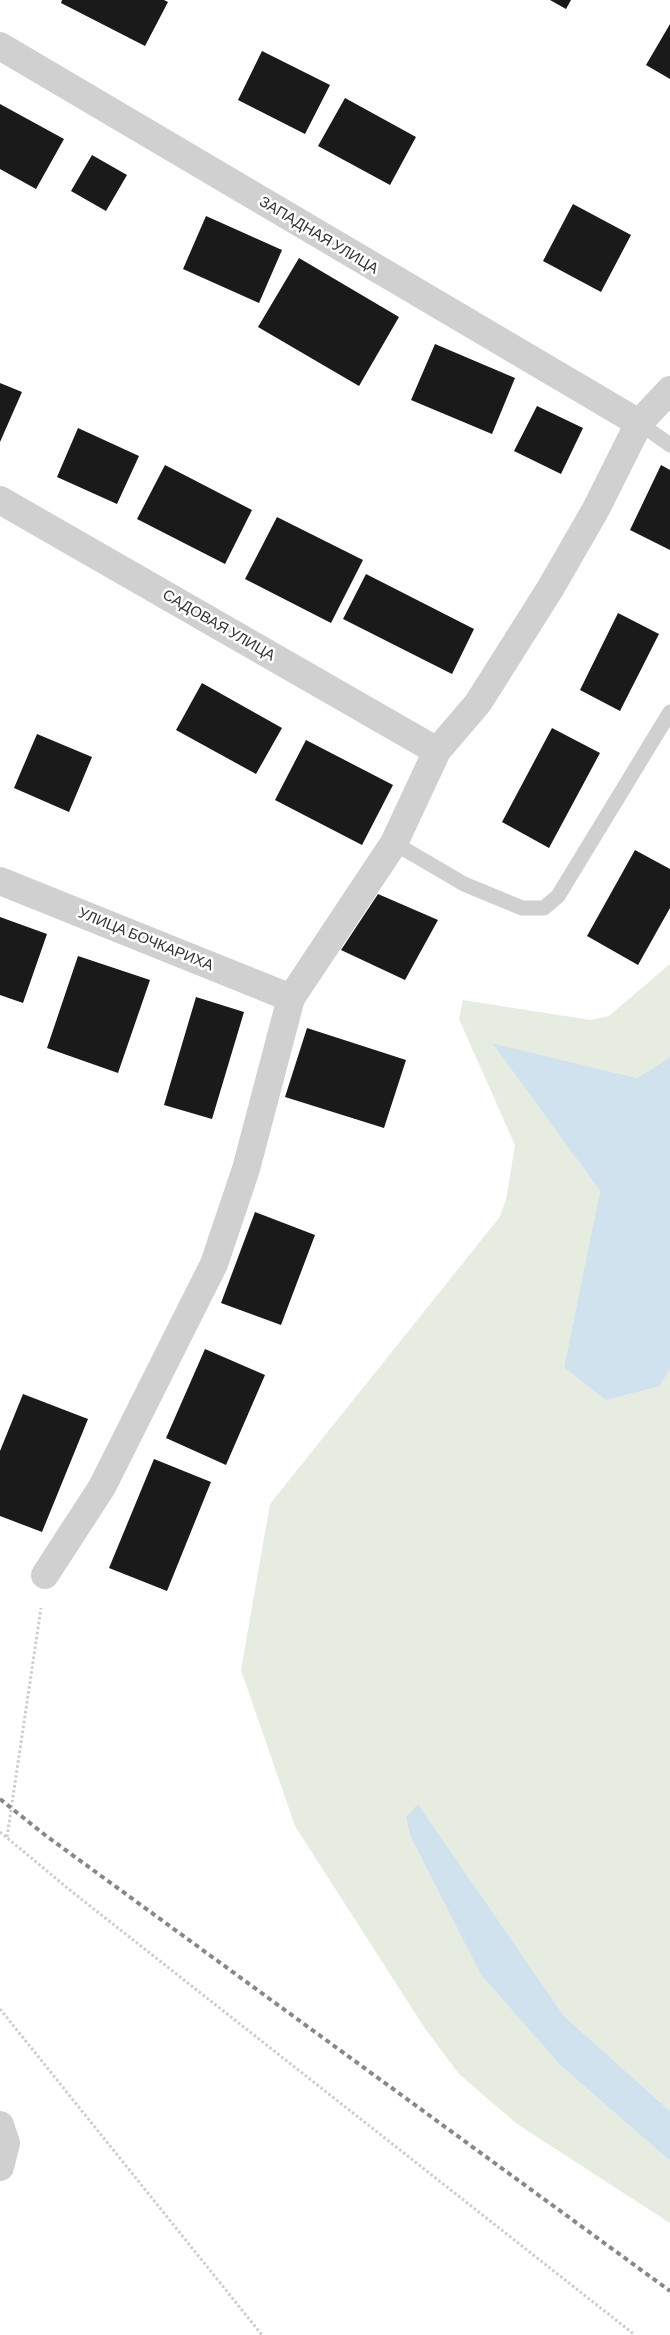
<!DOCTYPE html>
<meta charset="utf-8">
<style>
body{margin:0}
canvas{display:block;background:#fff}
</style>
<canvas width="670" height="2335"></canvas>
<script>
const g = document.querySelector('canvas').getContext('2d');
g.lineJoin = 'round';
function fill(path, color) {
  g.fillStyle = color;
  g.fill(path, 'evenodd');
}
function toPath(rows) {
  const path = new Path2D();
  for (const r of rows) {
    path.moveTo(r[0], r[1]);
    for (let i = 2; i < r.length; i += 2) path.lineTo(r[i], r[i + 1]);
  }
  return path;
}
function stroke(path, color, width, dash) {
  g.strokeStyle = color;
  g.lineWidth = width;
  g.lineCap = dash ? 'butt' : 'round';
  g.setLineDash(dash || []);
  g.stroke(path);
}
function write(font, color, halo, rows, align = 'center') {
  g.font = font + ' Barlow,sans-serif';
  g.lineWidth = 5;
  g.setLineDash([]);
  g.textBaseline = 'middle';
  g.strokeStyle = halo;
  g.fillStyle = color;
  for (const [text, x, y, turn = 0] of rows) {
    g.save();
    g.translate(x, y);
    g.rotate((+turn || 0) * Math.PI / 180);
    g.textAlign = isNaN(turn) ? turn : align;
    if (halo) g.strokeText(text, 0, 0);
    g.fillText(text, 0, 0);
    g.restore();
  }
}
fill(toPath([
 [670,964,670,1057,637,1078,492,1043,600,1191,564,1367,658,1386,670,1369,670,2111,564,2016,418,1804,406,1818,410,1836,481,1975,561,2066,670,2161,670,2223,517,2124,459,2074,424,2027,295,1826,241,1670,270,1504,499,1218,506,1200,515,1145,459,1019,463,1000,590,1020,609,1016]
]), '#e6ecdf');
fill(toPath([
 [492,1043,637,1078,670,1057,670,1369,659,1386,606,1400,564,1367,600,1191],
 [418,1804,564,2016,670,2111,670,2161,561,2066,481,1975,410,1836,406,1817]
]), '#cfe2ee');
fill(toPath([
 [62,0,164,0,168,2,145,46,61,3],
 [550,0,571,0,566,9],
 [670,24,670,79,646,65],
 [262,51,330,85,305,134,238,100],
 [345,98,416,137,390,185,318,146],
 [0,104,64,139,36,189,0,169],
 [92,155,127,175,106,211,71,191],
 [573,204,631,235,601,292,543,261],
 [206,216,282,250,259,303,183,269],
 [299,258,399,317,359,386,258,327],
 [435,344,515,378,492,434,411,400],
 [0,383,22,392,0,442],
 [537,406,583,428,561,474,514,451],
 [78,428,139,456,117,504,57,477],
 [165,465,252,510,225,564,137,519],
 [661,465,670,470,670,550,630,530],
 [277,517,363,560,331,623,245,579],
 [366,574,474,629,452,674,343,619],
 [618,613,659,634,620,711,580,690],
 [202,683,282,728,256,774,176,730],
 [552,728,600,753,549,848,502,822],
 [37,734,92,757,69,812,14,788],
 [306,740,393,785,362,845,275,800],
 [635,850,670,869,670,908,638,965,587,936],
 [378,894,438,920,405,980,341,950],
 [0,917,47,934,23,1003,0,995],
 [78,956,150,980,118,1073,47,1048],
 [196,997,244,1012,212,1119,164,1105],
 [307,1028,406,1060,384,1128,285,1097],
 [255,1212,315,1235,281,1325,221,1303],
 [205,1349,265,1375,226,1465,166,1438],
 [23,1394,88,1419,42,1532,0,1516,0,1451],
 [154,1459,211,1482,167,1591,109,1568]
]), '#1a1a1a');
stroke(toPath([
 [0,1832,71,1891,635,2335],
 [7,1837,41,1608],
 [0,2009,262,2335]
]), '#cdcdcd', 3, [2.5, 2.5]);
stroke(toPath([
 [639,423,670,445],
 [394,843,464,884,522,908,544,908,558,896,670,712]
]), '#d0d0d0', 15);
stroke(toPath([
 [0,46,639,423],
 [0,500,437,751],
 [0,881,291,998],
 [45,1575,102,1487,214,1264,246,1169,291,998,394,843,437,751,478,703,550,589,596,509,639,423,670,390],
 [0,2125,6,2143,0,2167]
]), '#d0d0d0', 28);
stroke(toPath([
 [0,1799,45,1835,670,2291]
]), '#888', 4, [5, 4]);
write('15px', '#333', '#fff', [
 ["ЗАПАДНАЯ УЛИЦА",319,235,31],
 ["САДОВАЯ УЛИЦА",219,625,30],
 ["УЛИЦА БОЧКАРИХА",146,939,22]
]);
</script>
